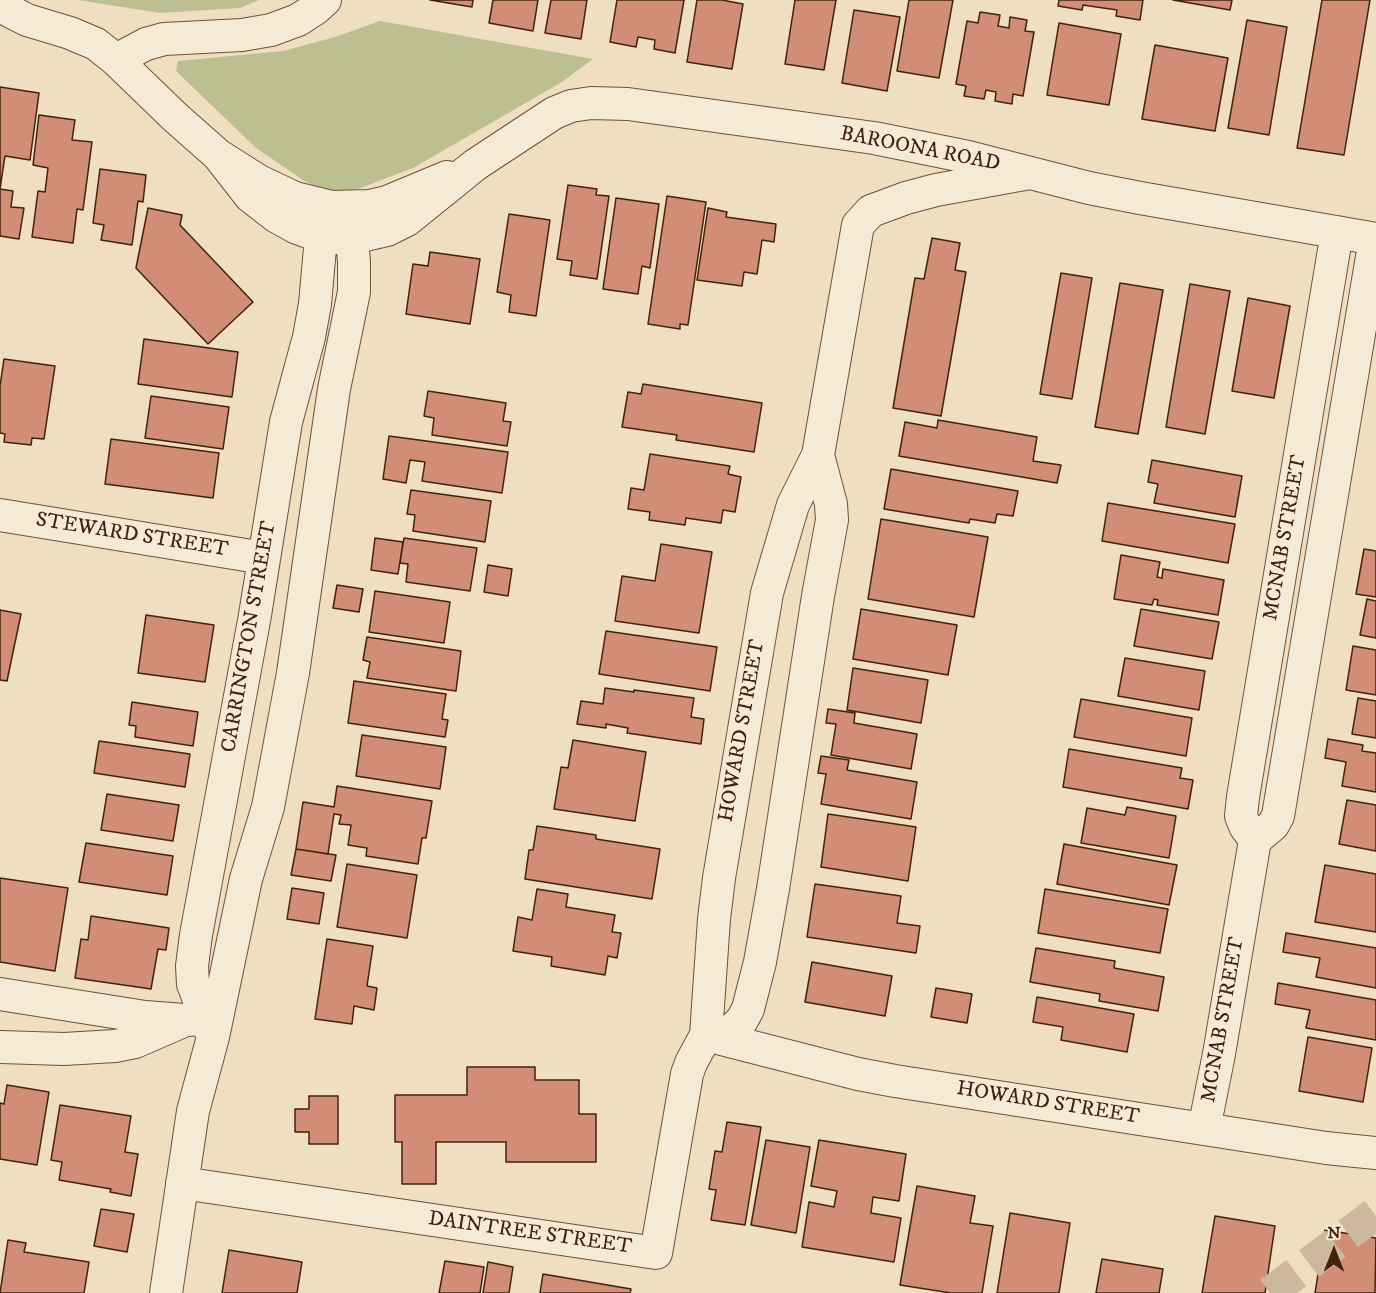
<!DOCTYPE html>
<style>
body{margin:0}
#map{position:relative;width:1376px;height:1293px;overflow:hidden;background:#efdec0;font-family:"IM FELL DW Pica",serif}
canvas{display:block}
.north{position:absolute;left:1304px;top:1221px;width:60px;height:60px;-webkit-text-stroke:4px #f5ead6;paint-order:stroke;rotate:0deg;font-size:16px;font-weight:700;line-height:24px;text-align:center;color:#42220c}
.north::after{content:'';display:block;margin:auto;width:21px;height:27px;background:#42220c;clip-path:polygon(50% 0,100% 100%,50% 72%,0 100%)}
</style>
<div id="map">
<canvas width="1376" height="1293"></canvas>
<div class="north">N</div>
</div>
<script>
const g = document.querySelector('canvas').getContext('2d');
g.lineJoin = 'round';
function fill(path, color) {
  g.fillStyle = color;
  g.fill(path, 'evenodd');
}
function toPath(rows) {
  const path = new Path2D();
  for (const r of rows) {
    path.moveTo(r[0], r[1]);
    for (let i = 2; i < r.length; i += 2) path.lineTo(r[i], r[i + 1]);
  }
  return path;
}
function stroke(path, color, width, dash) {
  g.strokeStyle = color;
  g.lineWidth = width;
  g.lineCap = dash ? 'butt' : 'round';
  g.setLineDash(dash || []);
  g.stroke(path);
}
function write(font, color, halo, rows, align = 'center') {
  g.font = font + ' "IM FELL DW Pica",serif';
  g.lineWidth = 4.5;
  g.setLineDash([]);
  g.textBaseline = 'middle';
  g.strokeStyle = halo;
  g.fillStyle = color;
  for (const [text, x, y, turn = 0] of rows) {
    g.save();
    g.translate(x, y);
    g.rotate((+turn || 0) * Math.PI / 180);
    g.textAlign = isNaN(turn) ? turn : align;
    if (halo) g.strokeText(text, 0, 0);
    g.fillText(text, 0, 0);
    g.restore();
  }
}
fill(toPath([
 [78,0,259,0,240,8,160,13],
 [380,21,593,59,562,82,413,168,358,189,338,191,323,189,306,182,256,148,176,71,178,61,283,51,335,37]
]), '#bcc090');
const building = toPath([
 [430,0,473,0,472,7,430,0],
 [493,0,538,0,533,31,489,23,493,0],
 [551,0,587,0,581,39,545,33,551,0],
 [617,0,684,0,675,53,654,49,655,40,638,37,636,47,610,42,617,0],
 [697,0,722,0,743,4,732,69,687,62,697,0],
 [795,0,836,0,824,70,785,64,795,0],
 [909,0,953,0,939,78,897,71,909,0],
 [1059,0,1143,0,1140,20,1116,16,1117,10,1083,5,1082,10,1058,6,1059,0],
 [1173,0,1232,0,1230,10,1173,0],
 [1322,0,1370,0,1344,155,1297,148,1322,0],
 [854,10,900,17,887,91,842,83,854,10],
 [980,12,1000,15,998,26,1009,28,1010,17,1027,20,1025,31,1034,32,1023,96,1013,94,1012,104,995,101,996,92,986,90,984,99,964,96,966,86,956,84,967,21,978,23,980,12],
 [1247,20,1287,27,1269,135,1228,128,1247,20],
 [1059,23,1121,34,1109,105,1047,95,1059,23],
 [1155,45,1228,58,1215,131,1142,119,1155,45],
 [0,87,39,93,30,160,5,156,0,189,13,191,11,207,24,208,19,239,0,236,0,87],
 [39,115,75,120,72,140,92,142,83,210,77,209,73,243,32,237,38,191,45,192,48,168,33,165,39,115],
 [100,169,146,175,143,202,138,201,132,245,101,240,104,225,93,223,100,169],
 [568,185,597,189,596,195,609,196,597,279,570,275,572,261,557,259,568,185],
 [667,196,706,202,688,325,680,324,680,329,648,324,667,196],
 [616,198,659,204,650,268,642,266,638,294,603,289,616,198],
 [148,208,182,215,180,225,253,302,208,344,136,268,148,208],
 [708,208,727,212,726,217,776,224,774,242,762,240,757,274,744,272,742,286,697,280,708,208],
 [509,214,550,220,536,316,509,312,511,295,497,292,509,214],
 [932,238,960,243,955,270,966,272,941,416,893,408,915,278,924,279,932,238],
 [430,252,480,259,470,324,406,314,413,264,428,266,430,252],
 [1061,273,1092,278,1072,399,1040,394,1061,273],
 [1120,283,1163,290,1138,434,1095,427,1120,283],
 [1190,284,1230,291,1205,434,1166,427,1190,284],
 [1248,298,1290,306,1274,398,1232,391,1248,298],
 [144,339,238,352,232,397,138,384,144,339],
 [4,359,55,366,44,439,32,438,31,445,4,442,5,434,0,433,0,386,4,359],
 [643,384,762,403,754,452,676,440,677,435,622,427,628,392,641,394,643,384],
 [428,391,506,403,503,421,511,422,507,446,432,435,434,418,424,416,428,391],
 [151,396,229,407,223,449,145,438,151,396],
 [938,420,1037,437,1033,461,1061,465,1057,483,899,456,905,422,937,428,938,420],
 [389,436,508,452,502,493,422,481,425,462,410,460,406,483,383,479,389,436],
 [111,439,219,453,213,498,105,484,111,439],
 [650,454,730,466,728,474,741,477,735,512,723,510,721,523,686,518,685,525,649,520,650,512,628,509,631,488,644,490,650,454],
 [1152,460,1242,476,1235,517,1154,503,1158,484,1148,482,1152,460],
 [891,469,1018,491,1013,516,997,514,995,523,970,519,969,523,884,509,891,469],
 [411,490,491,501,485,542,413,531,415,515,407,514,411,490],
 [1108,503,1235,524,1228,563,1102,541,1108,503],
 [881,519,988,537,974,617,868,599,881,519],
 [375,538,403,542,398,574,371,570,375,538],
 [404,538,477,548,470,591,406,582,408,564,400,563,404,538],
 [661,544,712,552,699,633,615,621,622,576,655,581,661,544],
 [1364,549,1376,551,1376,597,1356,594,1364,549],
 [1121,555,1160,562,1157,577,1162,578,1163,569,1224,580,1218,615,1157,605,1158,600,1154,599,1152,605,1114,599,1121,555],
 [488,565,512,569,508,596,484,592,488,565],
 [337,585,363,589,359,612,333,608,337,585],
 [375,591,450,602,444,643,369,632,375,591],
 [1367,599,1376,601,1376,638,1360,635,1367,599],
 [861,609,957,625,948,675,853,659,861,609],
 [1141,609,1219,622,1212,659,1134,646,1141,609],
 [0,610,21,614,7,681,0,680,0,610],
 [146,615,214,625,205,682,138,673,146,615],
 [606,631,717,647,710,691,599,674,606,631],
 [367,637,461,651,456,691,367,678,370,662,363,660,367,637],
 [1353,646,1376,650,1376,695,1346,690,1353,646],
 [1125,658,1205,671,1199,710,1118,696,1125,658],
 [853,668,928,680,921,723,847,710,853,668],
 [354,681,446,694,442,719,448,720,445,737,348,723,354,681],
 [605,688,634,692,634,690,694,698,691,717,704,719,701,744,627,733,628,728,606,724,606,728,577,724,581,701,603,704,605,688],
 [1358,698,1376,701,1376,738,1352,734,1358,698],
 [1081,699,1192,718,1186,756,1074,737,1081,699],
 [132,702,198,712,193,746,135,737,136,726,129,725,132,702],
 [828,709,855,713,854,723,917,734,911,769,831,755,836,724,826,723,828,709],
 [362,735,446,747,440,789,356,776,362,735],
 [1328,739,1363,745,1362,751,1376,753,1376,792,1342,786,1346,762,1325,758,1328,739],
 [573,740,646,752,635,821,554,809,561,767,568,768,573,740],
 [99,741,190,754,185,787,94,773,99,741],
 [1069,749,1182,768,1180,778,1193,780,1188,809,1063,787,1069,749],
 [821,756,849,760,847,770,917,782,911,819,821,804,826,774,818,773,821,756],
 [337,786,432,801,426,838,422,838,418,864,366,856,367,848,348,845,351,825,339,824,341,815,334,814,328,854,296,849,303,802,334,807,337,786],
 [107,794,179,805,173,841,101,830,107,794],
 [1347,800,1376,805,1376,851,1339,844,1347,800],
 [1127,807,1176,816,1169,858,1081,843,1087,808,1125,815,1127,807],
 [828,814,916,827,908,881,821,867,828,814],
 [537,826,596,835,596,839,660,849,652,899,525,879,529,850,533,850,537,826],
 [86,843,173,856,167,895,79,882,86,843],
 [1064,844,1177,865,1169,905,1057,884,1064,844],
 [296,849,336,855,331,881,291,875,296,849],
 [347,864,417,875,407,938,337,927,347,864],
 [1325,865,1376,874,1376,932,1315,922,1325,865],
 [0,878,68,888,55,971,0,962,0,878],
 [815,884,901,896,897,923,920,926,916,953,807,937,815,884],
 [292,888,324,893,319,924,287,919,292,888],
 [537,889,568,894,566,907,615,915,612,932,621,933,617,958,608,956,605,975,551,966,552,957,513,951,518,917,532,920,537,889],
 [1045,889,1168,909,1160,953,1038,933,1045,889],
 [91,916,169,928,166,950,158,949,151,989,75,978,81,939,88,940,91,916],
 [1286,933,1376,948,1376,988,1316,977,1320,958,1283,952,1286,933],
 [327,939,373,946,367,986,377,988,374,1010,354,1006,352,1024,315,1019,327,939],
 [1036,948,1115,961,1114,968,1164,977,1158,1011,1099,1001,1100,994,1030,982,1036,948],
 [812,962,892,976,885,1016,805,1002,812,962],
 [1278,983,1376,1000,1376,1040,1306,1028,1310,1010,1275,1004,1278,983],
 [936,988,972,994,967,1023,931,1017,936,988],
 [1037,997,1134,1014,1127,1052,1061,1040,1063,1027,1033,1022,1037,997],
 [1308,1037,1372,1048,1363,1102,1299,1091,1308,1037],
 [467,1067,535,1067,535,1080,579,1080,579,1114,596,1114,596,1162,506,1162,506,1142,436,1142,436,1184,402,1184,402,1142,395,1142,395,1095,467,1095,467,1067],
 [7,1085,49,1092,37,1165,0,1159,0,1103,4,1104,7,1085],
 [309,1096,338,1096,338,1144,309,1144,309,1132,295,1132,295,1109,309,1109,309,1096],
 [60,1105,131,1116,125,1152,138,1154,131,1196,110,1192,111,1189,59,1180,62,1162,51,1160,60,1105],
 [727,1122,761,1127,745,1225,711,1220,716,1190,709,1189,715,1151,722,1152,727,1122],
 [766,1140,810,1147,796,1233,751,1225,766,1140],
 [819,1140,906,1154,899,1201,873,1197,871,1213,901,1218,894,1262,802,1247,809,1202,834,1207,837,1191,811,1186,819,1140],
 [917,1186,975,1196,970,1223,993,1226,982,1293,951,1293,900,1285,917,1186],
 [101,1209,134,1214,127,1252,94,1246,101,1209],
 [1010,1213,1070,1223,1059,1293,997,1293,1010,1213],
 [1215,1216,1275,1226,1265,1293,1202,1293,1215,1216],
 [1325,1230,1376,1238,1375,1293,1315,1293,1325,1230],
 [8,1240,26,1243,24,1252,89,1262,84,1293,0,1293,8,1240],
 [229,1250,302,1262,297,1293,222,1293,229,1250],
 [1102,1259,1163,1269,1159,1293,1096,1293,1102,1259],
 [445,1261,484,1267,480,1293,439,1293,445,1261],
 [488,1262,513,1267,509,1293,483,1293,488,1262],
 [543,1274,631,1289,630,1293,540,1293,543,1274]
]);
fill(building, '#d18d75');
stroke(building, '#42220c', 1.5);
stroke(toPath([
 [1270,1293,1376,1213]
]), '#ccb89c', 33, [33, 16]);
const street = toPath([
 [0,6,27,20,70,33,96,44,116,60,175,117,218,155,259,181,295,198,332,207,369,206,387,202,447,177],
 [116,60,146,44,164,39,242,35,271,30,298,20,315,9,325,0],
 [218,155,250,196,277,217,295,227,319,236,333,238,357,237,387,230,407,220,475,165,554,113,571,106,591,103,628,104,874,138,968,157,1089,188,1140,198,1376,239],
 [0,515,264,558],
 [1255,840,1245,826,1241,816,1243,797,1337,232],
 [0,994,145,1017,184,1020,216,1019],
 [706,1035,858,1074,895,1081,1326,1148,1376,1153],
 [213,1037,193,984,192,966,196,935,255,615,286,422,309,337,315,304,320,248,323,236,332,219],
 [723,1039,742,1020,748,1009,760,962,773,889,818,596,832,520,831,504,818,455],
 [0,1047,64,1049,115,1046,135,1042,181,1022],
 [1204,1129,1219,1054,1255,840,1273,825,1278,816,1375,239],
 [182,1183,656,1253,687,1074,691,1063,706,1035,714,919,719,878,767,593,793,505,818,455,858,225,871,211,906,198,936,190,1030,173],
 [166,1293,193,1111,213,1037,246,879,268,807,293,673,334,389,354,292,354,262,352,238,340,207]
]);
stroke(street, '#6d5139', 34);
stroke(street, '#f5ead6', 32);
write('21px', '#42220c', '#f5ead6', [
 ["BAROONA ROAD",920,150,11],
 ["STEWARD STREET",132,536,9],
 ["MCNAB STREET",1286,538,-80],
 ["CARRINGTON STREET",250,637,-80],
 ["HOWARD STREET",743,731,-80],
 ["MCNAB STREET",1224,1020,-80],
 ["HOWARD STREET",1048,1104,9],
 ["DAINTREE STREET",530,1234,8]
]);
</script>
